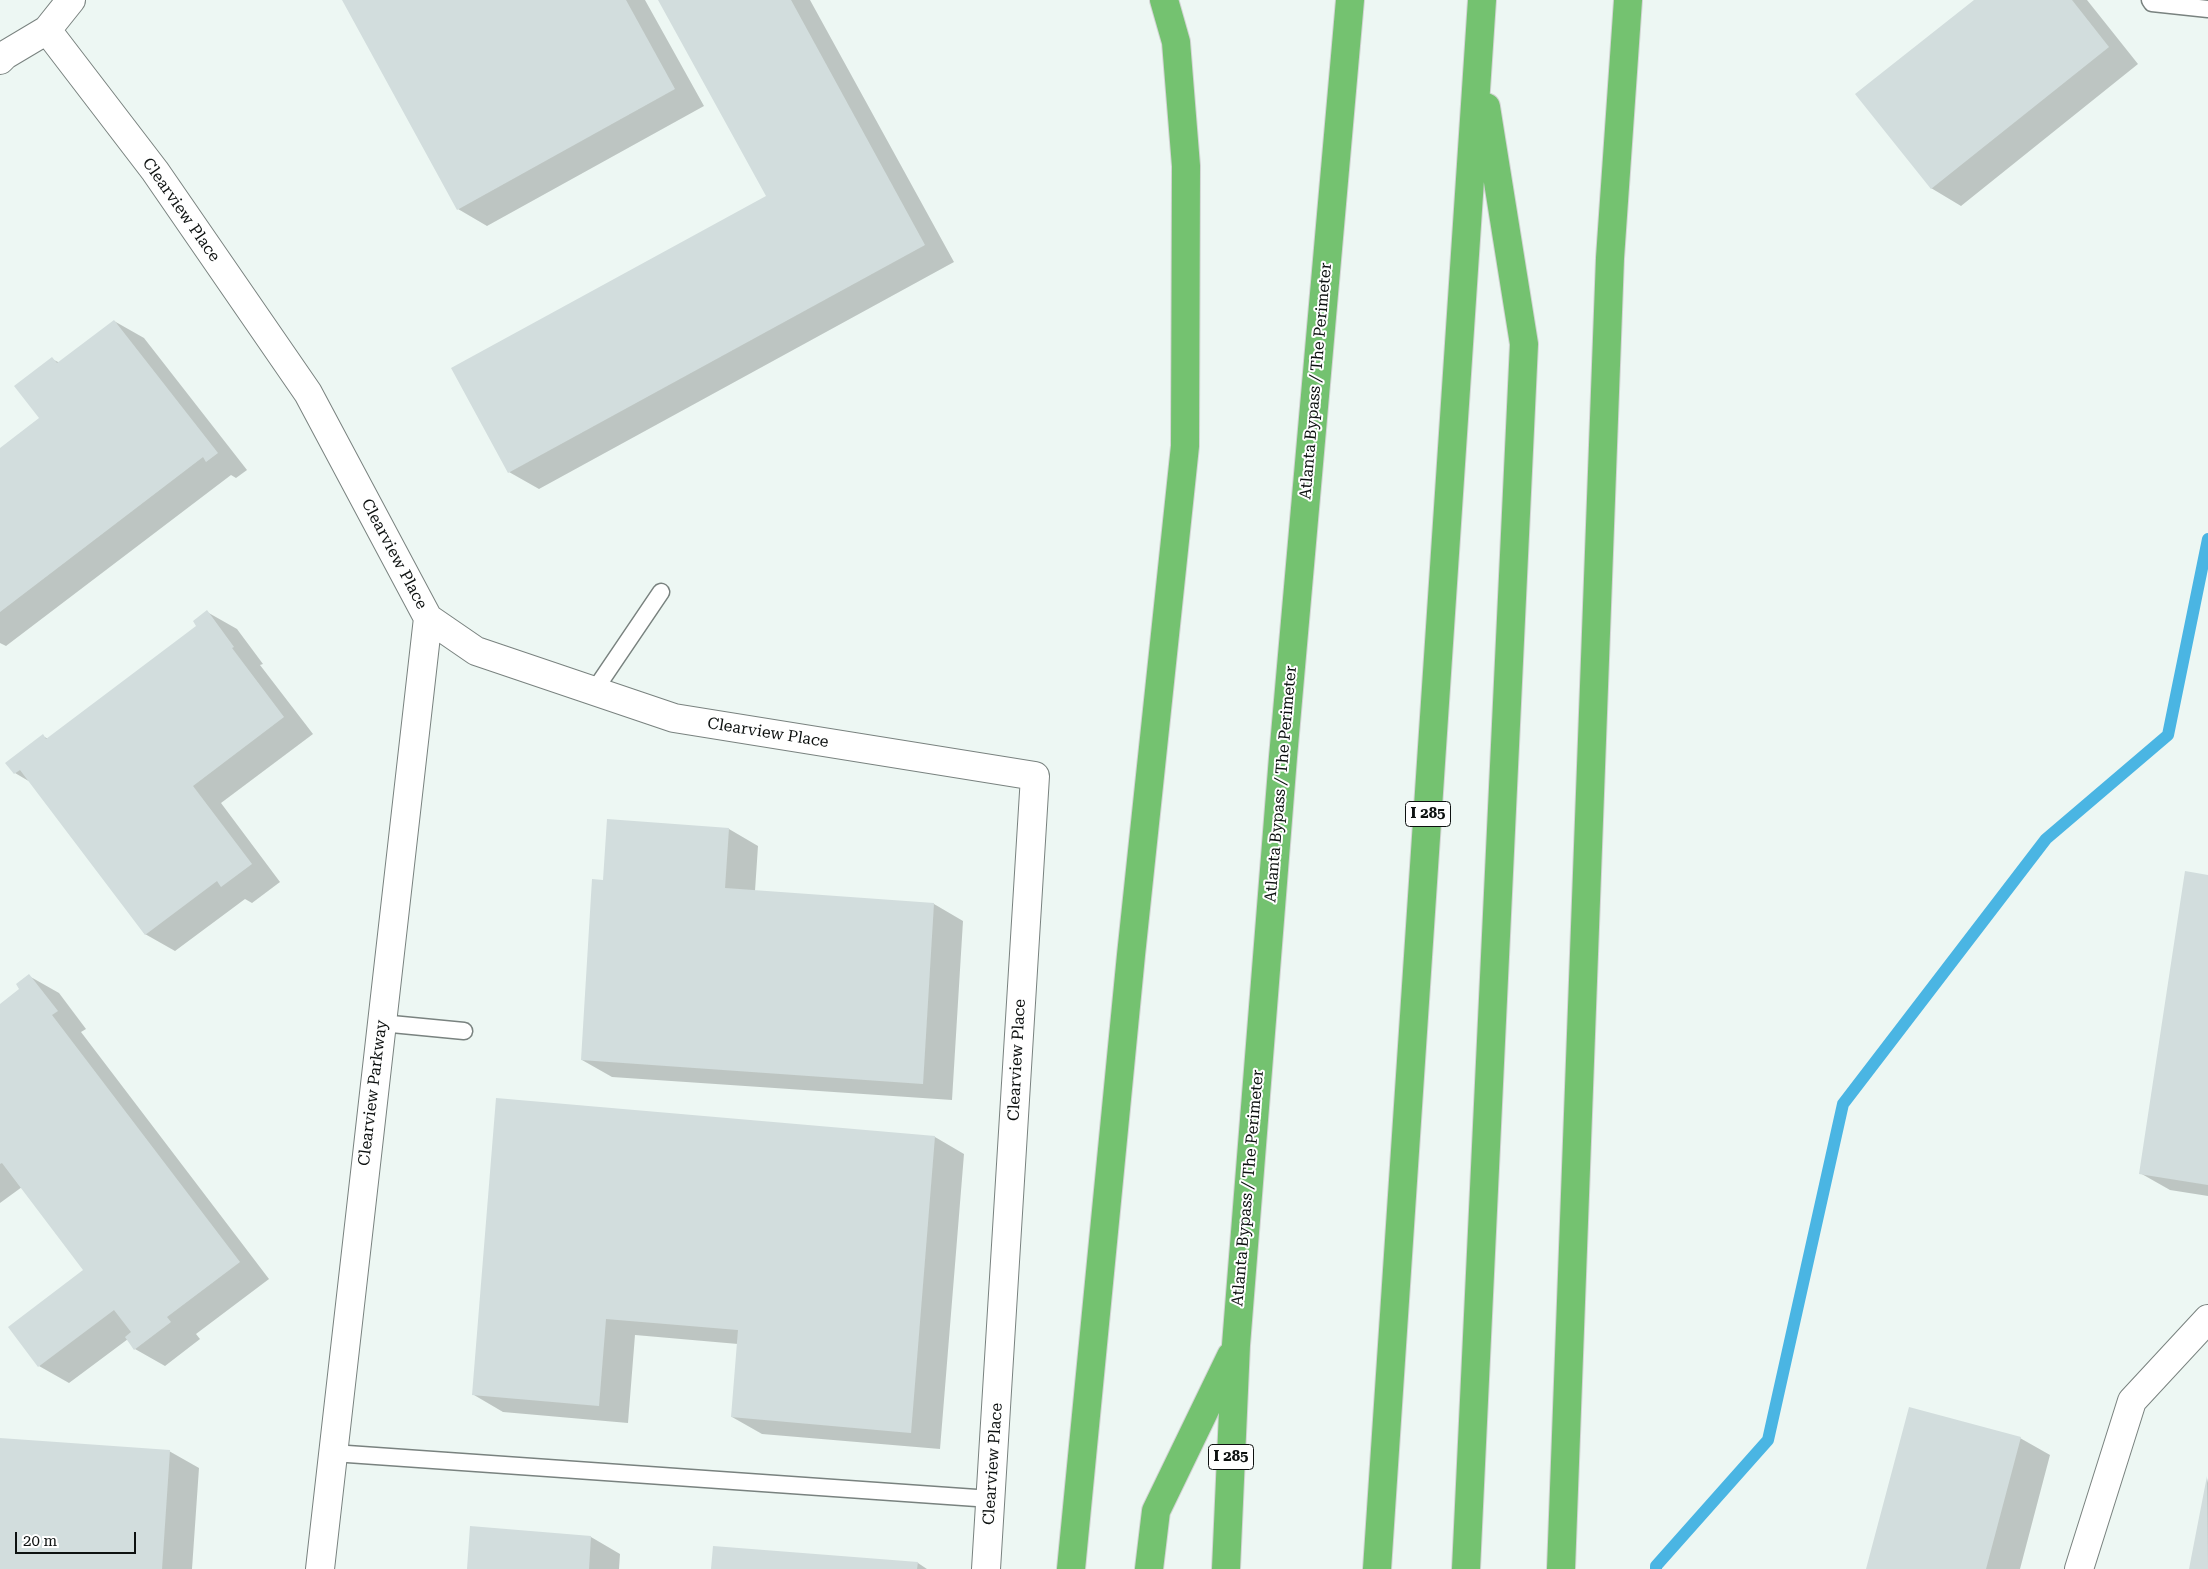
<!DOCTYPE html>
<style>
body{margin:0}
#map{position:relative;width:2208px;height:1569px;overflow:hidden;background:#edf7f3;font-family:"Roboto Serif",serif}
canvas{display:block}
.scale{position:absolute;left:15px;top:1532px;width:121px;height:22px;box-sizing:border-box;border:2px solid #0d1110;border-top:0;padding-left:6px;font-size:15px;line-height:18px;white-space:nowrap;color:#0d1110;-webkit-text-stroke:4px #fff;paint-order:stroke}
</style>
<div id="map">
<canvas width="2208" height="1569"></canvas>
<div class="scale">20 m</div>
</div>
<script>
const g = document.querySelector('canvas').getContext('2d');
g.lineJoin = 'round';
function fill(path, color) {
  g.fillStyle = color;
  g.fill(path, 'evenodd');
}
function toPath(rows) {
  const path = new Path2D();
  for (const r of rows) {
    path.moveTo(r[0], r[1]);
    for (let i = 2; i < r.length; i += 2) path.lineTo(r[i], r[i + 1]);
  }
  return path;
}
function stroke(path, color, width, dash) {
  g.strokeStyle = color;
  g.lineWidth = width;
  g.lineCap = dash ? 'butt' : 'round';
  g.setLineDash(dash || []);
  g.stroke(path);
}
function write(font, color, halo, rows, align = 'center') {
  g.font = font + ' "Roboto Serif",serif';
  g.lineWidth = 4;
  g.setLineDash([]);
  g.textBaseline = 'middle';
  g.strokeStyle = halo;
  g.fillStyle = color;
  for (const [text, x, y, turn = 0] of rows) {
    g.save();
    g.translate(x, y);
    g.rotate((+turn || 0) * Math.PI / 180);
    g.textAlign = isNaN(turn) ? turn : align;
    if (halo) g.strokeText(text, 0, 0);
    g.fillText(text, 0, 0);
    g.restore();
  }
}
fill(toPath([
 [343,0,645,0,704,106,487,226,458,209],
 [660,0,810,0,954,262,539,489,509,472,768,196],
 [1976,0,2087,0,2138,64,1961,206,1931,188],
 [114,321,144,338,247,470,236,478,231,475,6,646,0,643,0,449,41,418,52,359,60,363],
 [207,612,237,629,263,664,260,665,313,734,221,803,280,882,252,903,245,899,175,951,145,934,32,783,15,773,7,763,43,736,48,739,198,626],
 [729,829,758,846,755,891,934,904,963,921,952,1100,612,1077,582,1060,604,881],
 [2208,876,2208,1196,2170,1190,2140,1173],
 [29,976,59,993,86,1029,81,1032,269,1279,196,1334,200,1339,165,1366,135,1349,128,1339,69,1383,39,1366,85,1270,22,1187,0,1203,0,1005,21,989],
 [498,1100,935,1137,964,1154,940,1449,762,1434,732,1417,738,1344,635,1335,628,1423,503,1412,474,1395],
 [2020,1438,2050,1455,2020,1569,1868,1569],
 [0,1439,169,1451,199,1468,192,1569,0,1569],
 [2208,1478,2208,1569,2190,1569],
 [591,1537,620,1554,619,1569,468,1569],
 [918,1563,927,1569,712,1569]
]), '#0003');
stroke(toPath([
 [1656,1569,1656,1566,1768,1440,1843,1104,2046,839,2168,735,2208,539]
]), '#4ab5e3', 12);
fill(toPath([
 [342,0,626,0,675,89,457,210],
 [658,0,791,0,925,245,508,473,451,368,766,196],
 [1974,0,2072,0,2109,47,1931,189,1855,94],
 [114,320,218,453,206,462,203,457,0,612,0,448,39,418,14,386,52,357,57,363],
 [207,610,234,647,232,648,284,717,193,786,252,864,221,887,217,881,145,935,20,770,14,774,5,763,43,734,46,739,196,626,193,621],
 [607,819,729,828,725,888,934,903,923,1084,581,1060,592,879,603,880],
 [2185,871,2208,875,2208,1185,2139,1174],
 [29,974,58,1011,52,1015,240,1262,167,1317,171,1322,134,1350,125,1337,131,1332,114,1310,38,1367,8,1327,83,1270,2,1163,0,1164,0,1004,19,989,16,984],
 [496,1098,935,1136,911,1433,731,1417,738,1330,606,1319,599,1406,472,1395],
 [1909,1407,2021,1437,1986,1569,1866,1569],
 [0,1438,170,1450,162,1569,0,1569],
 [2207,1476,2208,1569,2189,1569],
 [470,1526,591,1536,589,1569,467,1569],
 [713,1546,918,1562,917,1569,711,1569]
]), '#d2dddd');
const service = toPath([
 [2150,0,2152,3,2208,9],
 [594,691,661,592],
 [381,1023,464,1031],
 [333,1453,991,1499]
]);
const minor = toPath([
 [47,30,155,171,308,393,428,618,476,651,674,718,1035,776,986,1569],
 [0,60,5,55,47,30,71,0],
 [320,1569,428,618],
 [2079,1569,2132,1401,2208,1319]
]);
const motorway = toPath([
 [1071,1569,1131,955,1185,446,1186,166,1176,42,1164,0],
 [1149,1569,1156,1511,1231,1356],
 [1226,1569,1236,1345,1283,757,1350,0],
 [1377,1569,1482,0],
 [1466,1569,1524,344,1486,107],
 [1561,1569,1610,258,1628,0]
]);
stroke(service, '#79827f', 19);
stroke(minor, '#79827f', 30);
stroke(motorway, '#d3d4d4', 30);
stroke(service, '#fff', 16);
stroke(minor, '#fff', 28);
stroke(motorway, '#74c270', 28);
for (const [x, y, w] of [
 [1428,814,45],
 [1231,1457,45]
]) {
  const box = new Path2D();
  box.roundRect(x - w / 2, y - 12.5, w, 25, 4);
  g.fillStyle = '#fff';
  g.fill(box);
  stroke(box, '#0d1110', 1);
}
write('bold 15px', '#0d1110', null, [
 ["I 285",1428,814],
 ["I 285",1231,1457]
]);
write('16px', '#0d1110', '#fff', [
 ["Clearview Place",181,210,55],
 ["Atlanta Bypass / The Perimeter",1316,381,-85],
 ["Clearview Place",394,554,62],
 ["Clearview Place",768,733,9],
 ["Atlanta Bypass / The Perimeter",1281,784,-85],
 ["Clearview Place",1017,1060,-87],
 ["Clearview Parkway",373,1093,-83],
 ["Atlanta Bypass / The Perimeter",1248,1188,-85],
 ["Clearview Place",993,1464,-86]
]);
</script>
